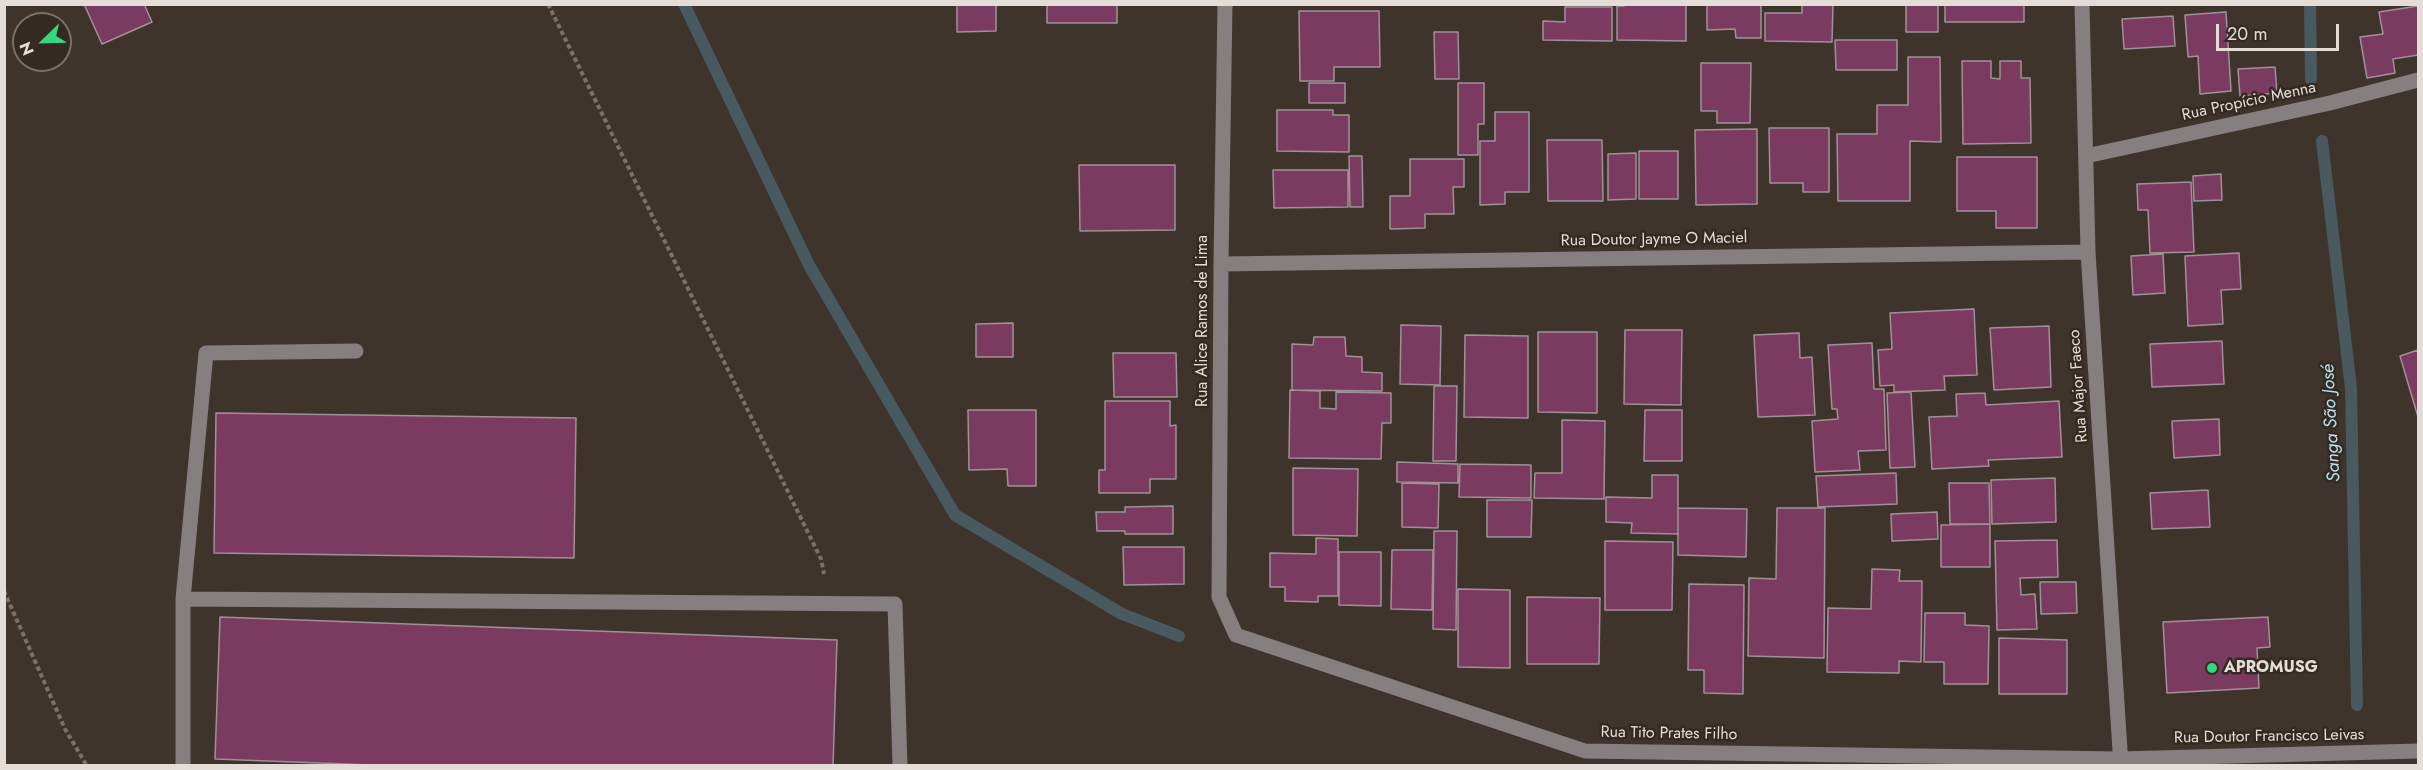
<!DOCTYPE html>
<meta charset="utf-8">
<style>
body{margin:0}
#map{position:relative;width:2423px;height:770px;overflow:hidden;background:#3f342b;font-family:Jost,sans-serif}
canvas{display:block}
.frame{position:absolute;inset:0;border:6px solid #e4ddd7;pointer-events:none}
.north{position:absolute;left:12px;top:12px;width:60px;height:60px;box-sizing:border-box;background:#342a21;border:2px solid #7a726a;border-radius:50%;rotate:247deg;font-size:16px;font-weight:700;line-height:24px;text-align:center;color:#e4ddd7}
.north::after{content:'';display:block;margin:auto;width:21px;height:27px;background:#35d881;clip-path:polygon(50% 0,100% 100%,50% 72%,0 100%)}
.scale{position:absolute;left:2216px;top:24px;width:123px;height:27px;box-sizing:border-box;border:3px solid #e4ddd7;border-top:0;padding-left:8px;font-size:18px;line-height:21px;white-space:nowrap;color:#e4ddd7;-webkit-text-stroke:4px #342a21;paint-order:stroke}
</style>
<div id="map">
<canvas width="2423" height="770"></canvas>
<div class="frame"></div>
<div class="north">N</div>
<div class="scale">20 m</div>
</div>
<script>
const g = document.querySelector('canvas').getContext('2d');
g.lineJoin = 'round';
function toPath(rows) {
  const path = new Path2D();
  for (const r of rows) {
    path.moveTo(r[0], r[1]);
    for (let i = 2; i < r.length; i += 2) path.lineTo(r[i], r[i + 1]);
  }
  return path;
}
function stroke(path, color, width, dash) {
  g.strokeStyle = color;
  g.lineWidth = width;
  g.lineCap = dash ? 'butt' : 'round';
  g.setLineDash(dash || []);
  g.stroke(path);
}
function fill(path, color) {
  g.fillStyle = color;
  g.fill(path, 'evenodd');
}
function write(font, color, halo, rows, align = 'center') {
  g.font = font + ' Jost,sans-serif';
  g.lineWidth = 5;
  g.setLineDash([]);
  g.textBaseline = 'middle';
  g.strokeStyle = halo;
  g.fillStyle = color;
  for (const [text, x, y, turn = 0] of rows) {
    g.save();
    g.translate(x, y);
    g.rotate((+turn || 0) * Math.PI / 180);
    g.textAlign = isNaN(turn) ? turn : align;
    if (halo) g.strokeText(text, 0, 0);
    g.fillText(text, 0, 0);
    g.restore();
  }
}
stroke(toPath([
 [684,4,809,265,955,515,1122,614,1179,636],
 [2310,4,2311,79],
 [2322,141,2351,388,2357,705]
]), '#485a60', 12);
const building = toPath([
 [84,4,144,4,152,22,102,44,84,4],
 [957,4,996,4,996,31,957,32,957,4],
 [1047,4,1117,4,1117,23,1047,23,1047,4],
 [1624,4,1686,4,1686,41,1617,40,1617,6,1624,6,1624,4],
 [1707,4,1761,4,1761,38,1736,38,1735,29,1707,30,1707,4],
 [1802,4,1833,4,1832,42,1765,41,1765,13,1802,13,1802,4],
 [1906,4,1938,4,1938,32,1906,32,1906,4],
 [1945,4,2024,4,2024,22,1945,22,1945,4],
 [2418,6,2418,55,2393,59,2395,73,2367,78,2360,37,2383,34,2379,12,2418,6],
 [1565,7,1612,7,1612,41,1543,40,1543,21,1565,22,1565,7],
 [1299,11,1379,11,1380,67,1334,67,1334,81,1300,81,1299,11],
 [2226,12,2231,91,2200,94,2198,56,2188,57,2185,15,2226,12],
 [2173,16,2175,46,2124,49,2122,19,2173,16],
 [1434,32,1458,32,1459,79,1435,79,1434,32],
 [1835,40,1897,40,1897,70,1836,70,1835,40],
 [1908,57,1940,57,1941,142,1910,141,1910,201,1838,201,1837,134,1877,134,1877,105,1908,105,1908,57],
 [1962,61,1991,61,1991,78,2000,79,2000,61,2021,61,2021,78,2030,78,2031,143,1963,144,1962,61],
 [1701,63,1751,63,1750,123,1717,123,1717,111,1701,111,1701,63],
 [2275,67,2277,93,2240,96,2238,69,2275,67],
 [1309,83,1345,83,1345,103,1309,103,1309,83],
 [1458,83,1484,83,1484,124,1478,124,1478,155,1458,155,1458,83],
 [1277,110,1333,110,1333,115,1349,115,1349,152,1277,151,1277,110],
 [1495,112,1529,112,1529,192,1505,192,1505,204,1480,205,1480,141,1495,141,1495,112],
 [1769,128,1829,128,1829,192,1803,192,1803,183,1770,183,1769,128],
 [1757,129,1757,204,1696,205,1695,130,1757,129],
 [1547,140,1602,140,1603,201,1548,201,1547,140],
 [1639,151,1678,151,1678,199,1639,199,1639,151],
 [1636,153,1636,199,1608,200,1608,154,1636,153],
 [1349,156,1362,156,1363,207,1350,207,1349,156],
 [1957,157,2037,157,2037,228,1996,228,1996,211,1957,211,1957,157],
 [1410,159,1464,159,1464,187,1453,187,1454,214,1425,214,1425,228,1390,229,1390,196,1410,196,1410,159],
 [1079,165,1175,165,1175,230,1080,231,1079,165],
 [1273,170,1348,170,1348,207,1274,208,1273,170],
 [2221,174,2222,200,2194,201,2193,176,2221,174],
 [2191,182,2194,252,2150,253,2148,210,2138,210,2137,184,2191,182],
 [2239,253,2241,289,2221,290,2223,324,2188,326,2185,256,2239,253],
 [2163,254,2165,293,2133,295,2131,256,2163,254],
 [1974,309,1977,375,1944,376,1945,390,1894,392,1894,385,1880,386,1878,350,1892,349,1890,313,1974,309],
 [1013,323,1013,357,976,357,976,324,1013,323],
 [1401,325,1441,326,1440,385,1400,384,1401,325],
 [2049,326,2051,387,1994,390,1990,328,2049,326],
 [1625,330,1682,330,1681,405,1624,404,1625,330],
 [1538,332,1597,332,1597,413,1538,412,1538,332],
 [1799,333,1800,358,1812,357,1815,415,1758,417,1754,335,1799,333],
 [1465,335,1528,336,1528,418,1464,417,1465,335],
 [1314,337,1345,337,1346,356,1362,357,1362,372,1382,373,1382,391,1292,390,1292,344,1313,345,1314,337],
 [2222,341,2224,384,2152,387,2150,344,2222,341],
 [1872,343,1874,389,1884,389,1886,450,1858,451,1860,470,1815,472,1812,421,1838,419,1837,409,1832,409,1828,345,1872,343],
 [2418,350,2418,417,2400,356,2418,350],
 [1113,353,1176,353,1177,397,1114,397,1113,353],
 [1434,386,1457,386,1456,461,1433,461,1434,386],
 [1290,390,1320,391,1320,408,1336,409,1336,392,1391,393,1391,423,1382,423,1381,459,1289,458,1290,390],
 [1911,392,1915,467,1890,468,1887,393,1911,392],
 [1985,393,1986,405,2059,401,2062,457,1988,460,1989,466,1932,469,1929,417,1957,416,1956,394,1985,393],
 [1105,401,1170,401,1170,426,1176,425,1176,479,1150,479,1150,493,1099,493,1099,470,1105,470,1105,401],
 [968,410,1036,410,1036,486,1008,486,1007,469,969,470,968,410],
 [1645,410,1682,410,1682,461,1644,461,1645,410],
 [216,413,576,418,574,558,214,553,216,413],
 [2219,419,2220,455,2174,458,2172,421,2219,419],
 [1562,420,1605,421,1604,499,1534,498,1535,473,1562,473,1562,420],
 [1397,462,1458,464,1458,483,1397,482,1397,462],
 [1460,464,1531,465,1531,498,1459,497,1460,464],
 [1293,468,1358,469,1357,536,1293,535,1293,468],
 [1896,473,1897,504,1818,507,1816,476,1896,473],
 [1652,475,1678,475,1678,534,1631,533,1632,523,1606,522,1606,497,1652,498,1652,475],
 [2055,478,2056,522,1992,524,1991,480,2055,478],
 [1402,483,1439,484,1438,528,1402,527,1402,483],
 [1949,483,1989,483,1990,524,1950,524,1949,483],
 [2208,490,2210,527,2152,529,2150,493,2208,490],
 [1487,500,1532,500,1531,537,1487,537,1487,500],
 [1173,506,1173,534,1125,534,1125,531,1097,531,1096,512,1125,512,1125,507,1173,506],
 [1678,508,1747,509,1746,557,1678,555,1678,508],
 [1777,508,1825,508,1824,658,1748,656,1749,578,1776,579,1777,508],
 [1937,512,1938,539,1892,541,1891,514,1937,512],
 [1990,524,1990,567,1941,567,1941,525,1990,524],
 [1434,531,1457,531,1456,630,1433,629,1434,531],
 [1316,538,1338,539,1338,596,1318,596,1318,602,1285,601,1285,587,1270,587,1270,553,1316,554,1316,538],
 [2057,540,2058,577,2020,578,2021,595,2035,594,2037,629,1997,630,1995,541,2057,540],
 [1605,541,1673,542,1672,610,1605,610,1605,541],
 [1123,547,1184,547,1184,584,1124,585,1123,547],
 [1392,550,1433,550,1432,610,1391,609,1392,550],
 [1339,552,1381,552,1381,606,1339,605,1339,552],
 [1872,569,1900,570,1899,581,1922,581,1921,662,1899,661,1899,673,1827,672,1828,608,1871,609,1872,569],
 [2040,582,2076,582,2077,613,2041,614,2040,582],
 [1689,584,1744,585,1743,694,1704,693,1704,670,1688,670,1689,584],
 [1458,589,1510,590,1510,668,1458,667,1458,589],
 [1527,597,1600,598,1599,664,1527,664,1527,597],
 [1925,613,1965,613,1965,625,1989,626,1988,684,1944,684,1944,662,1924,662,1925,613],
 [220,617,837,640,833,766,397,766,215,759,220,617],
 [2268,617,2270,647,2257,648,2259,688,2167,693,2163,622,2268,617],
 [1999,638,2067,640,2067,694,1999,694,1999,638]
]);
fill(building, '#7b3a60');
stroke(building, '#a09198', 1.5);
stroke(toPath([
 [548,4,821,559,824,574],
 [4,591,65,729,87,766]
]), '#7b7169', 4, [4.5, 3]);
stroke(toPath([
 [1225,4,1221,264,1219,597,1236,635,1585,751,2120,759,2418,751],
 [2082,4,2088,252,2121,766],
 [2086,156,2330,103,2418,80],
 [1221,264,2088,252],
 [183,599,206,353,356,351],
 [183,766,183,599,895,604,900,766]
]), '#867e7f', 15);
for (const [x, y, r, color] of [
 [2212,668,6,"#35d881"]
]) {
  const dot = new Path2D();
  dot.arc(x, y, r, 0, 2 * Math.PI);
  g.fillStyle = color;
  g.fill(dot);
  stroke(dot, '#342a21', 2);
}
write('16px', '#e4ddd7', '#342a21', [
 ["Rua Propício Menna",2249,102,-12],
 ["Rua Doutor Jayme O Maciel",1654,240,-1],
 ["Rua Alice Ramos de Lima",1203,321,-90],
 ["Rua Major Faeco",2079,386,-94],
 ["Rua Tito Prates Filho",1669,734,1],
 ["Rua Doutor Francisco Leivas",2269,737,-1]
]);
write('bold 16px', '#e4ddd7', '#342a21', [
 ["APROMUSG",2224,668]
], 'left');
write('italic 18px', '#b7e1f5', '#342a21', [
 ["Sanga São José",2332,423,-93]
]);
</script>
